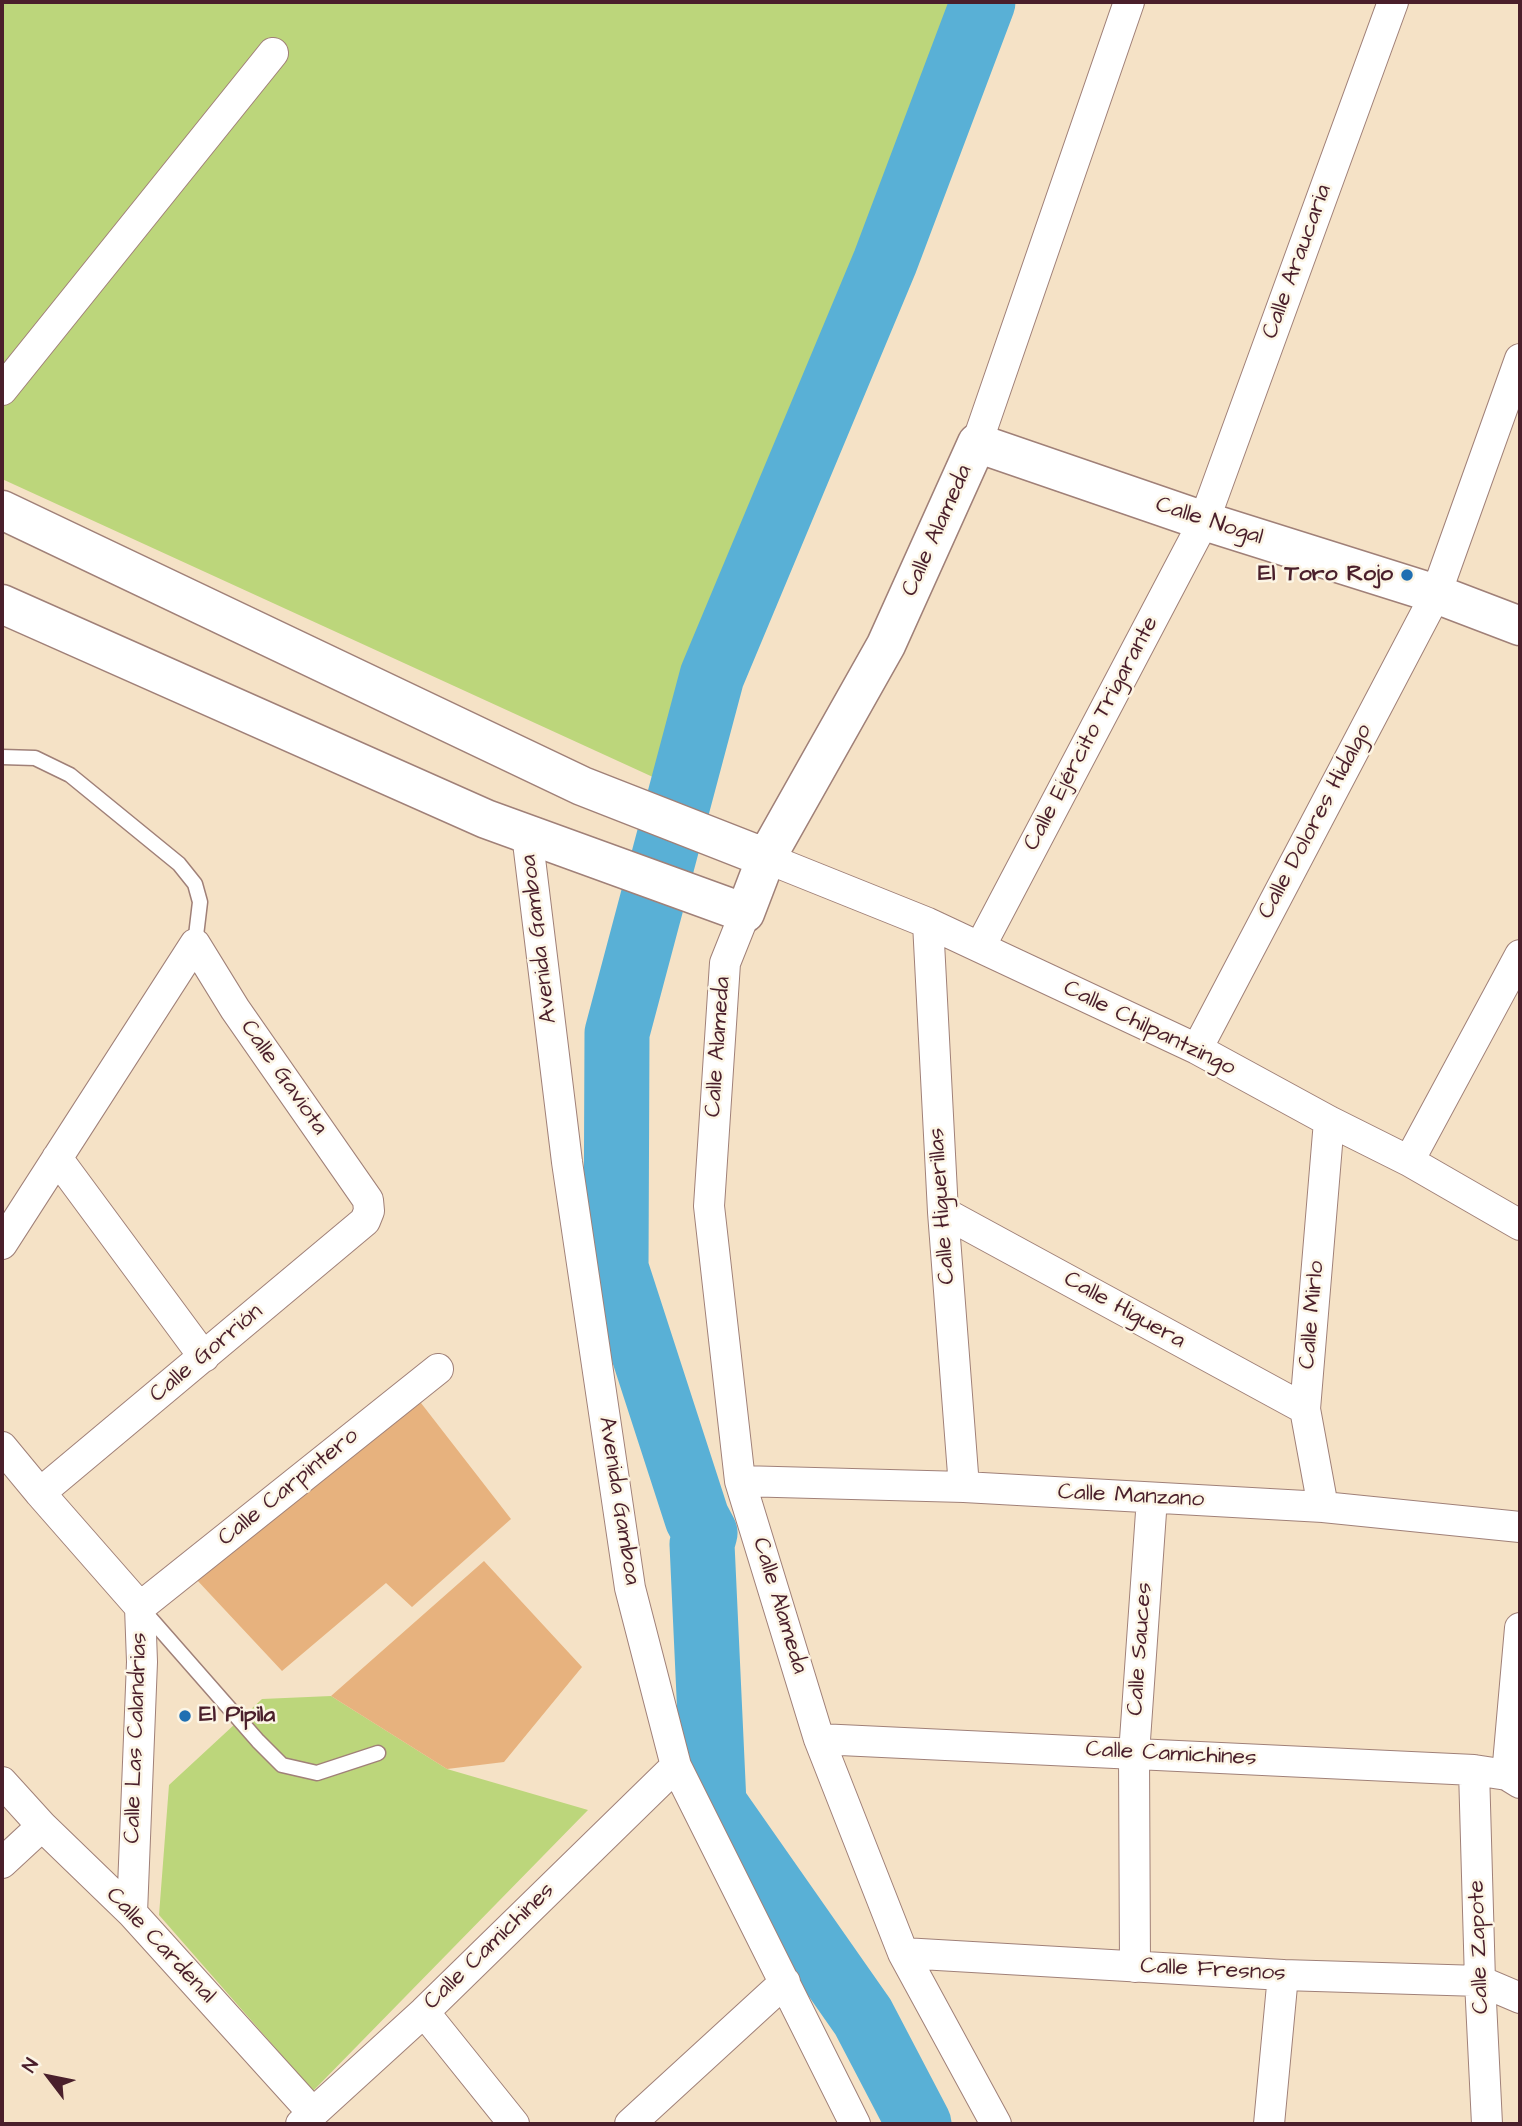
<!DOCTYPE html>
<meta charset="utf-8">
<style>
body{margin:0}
#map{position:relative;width:1522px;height:2126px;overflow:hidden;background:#f5e2c6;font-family:"Architects Daughter",sans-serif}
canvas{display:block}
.frame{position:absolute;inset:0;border:4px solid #4a1f2b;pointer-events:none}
.north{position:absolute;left:14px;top:2042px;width:70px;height:70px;-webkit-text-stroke:5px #fcf5e5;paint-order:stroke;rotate:302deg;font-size:19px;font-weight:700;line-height:28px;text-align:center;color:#4a1f2b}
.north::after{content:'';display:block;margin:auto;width:24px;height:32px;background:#4a1f2b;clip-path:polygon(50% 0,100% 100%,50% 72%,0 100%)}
</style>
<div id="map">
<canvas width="1522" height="2126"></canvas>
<div class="frame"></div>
<div class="north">N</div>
</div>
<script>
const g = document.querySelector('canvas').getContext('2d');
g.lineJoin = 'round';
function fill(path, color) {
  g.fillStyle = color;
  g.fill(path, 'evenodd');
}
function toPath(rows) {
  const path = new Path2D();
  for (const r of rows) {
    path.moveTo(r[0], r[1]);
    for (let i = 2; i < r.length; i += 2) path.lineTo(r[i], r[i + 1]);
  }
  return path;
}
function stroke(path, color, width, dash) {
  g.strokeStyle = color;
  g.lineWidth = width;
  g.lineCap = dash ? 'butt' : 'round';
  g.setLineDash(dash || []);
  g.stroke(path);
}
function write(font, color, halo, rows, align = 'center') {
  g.font = font + ' "Architects Daughter",sans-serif';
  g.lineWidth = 5;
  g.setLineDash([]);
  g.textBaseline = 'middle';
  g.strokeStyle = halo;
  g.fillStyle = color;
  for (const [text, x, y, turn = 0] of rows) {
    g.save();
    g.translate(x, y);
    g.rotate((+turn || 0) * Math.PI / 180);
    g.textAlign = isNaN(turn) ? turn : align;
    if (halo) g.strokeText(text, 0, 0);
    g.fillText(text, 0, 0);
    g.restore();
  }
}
fill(toPath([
 [2,2,991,2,876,256,706,664,666,783,2,479],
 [331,1696,447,1769,588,1810,313,2091,159,1915,169,1785,262,1699]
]), '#bcd67b');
stroke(toPath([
 [919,2124,863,2017,714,1804,702,1544,705,1533,697,1518,616,1268,617,1033,712,676,885,262,983,2]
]), '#59b0d6', 65);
fill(toPath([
 [414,1394,511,1519,412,1607,386,1583,282,1671,196,1579],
 [484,1561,582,1667,504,1762,447,1769,331,1696]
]), '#e7b27e');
const lane = toPath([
 [2,757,35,758,70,775,179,864,195,884,200,902,195,944],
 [144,1611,258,1741,282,1765,317,1773,378,1753]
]);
const street = toPath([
 [2,390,273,53],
 [977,443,1129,2],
 [527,834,567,1162,630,1588,676,1766,855,2124],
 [766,858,928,923,1197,1049,1329,1121,1409,1161,1520,1225],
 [745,913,725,963,709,1206,740,1481,819,1739,903,1953,996,2124],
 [928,923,943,1212,964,1487],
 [980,947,1204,521,1393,2],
 [1197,1049,1436,594,1520,359],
 [57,1158,204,1357],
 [1409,1161,1520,955],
 [943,1212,1305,1409],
 [2,1244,195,944,235,1009,368,1200,369,1211,365,1221,40,1493],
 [2,1447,40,1493,140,1607,142,1662,132,1913],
 [740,1481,964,1487,1323,1507,1520,1527],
 [1323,1507,1305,1409,1329,1121],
 [140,1607,438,1369],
 [819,1739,1474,1770,1507,1775,1520,1783],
 [1474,1770,1480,1981,1487,2124],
 [1507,1775,1520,1628],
 [2,1782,42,1826,132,1913,313,2113],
 [2,1863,42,1826],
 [903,1953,1283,1975,1480,1981,1520,1998],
 [1135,1967,1134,1754,1152,1498],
 [424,2012,514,2124],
 [301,2124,424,2012,676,1766],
 [630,2124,785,1982],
 [1269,2124,1283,1975]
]);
const secondary = toPath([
 [2,510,582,786,766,858],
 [2,604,486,819,745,913,766,858,886,645,977,443,1204,521,1436,594,1520,626]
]);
stroke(lane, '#a08078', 17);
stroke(street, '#a08078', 32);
stroke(secondary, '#a08078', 41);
stroke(lane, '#fff', 14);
stroke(street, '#fff', 30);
stroke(secondary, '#fff', 38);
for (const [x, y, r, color] of [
 [1407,575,7,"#1f6fb2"],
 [185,1716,7,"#1f6fb2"]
]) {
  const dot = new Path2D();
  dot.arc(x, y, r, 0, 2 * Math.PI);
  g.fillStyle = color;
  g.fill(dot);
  stroke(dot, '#fcf5e5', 2.5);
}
write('23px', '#4a1f2b', '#fcf5e5', [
 ["Calle Araucaria",1298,262,-70],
 ["Calle Nogal",1209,522,18],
 ["Calle Alameda",938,531,-66],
 ["Calle Ejército Trigarante",1092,734,-62],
 ["Calle Dolores Hidalgo",1316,822,-62],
 ["Avenida Gamboa",540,939,-97],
 ["Calle Chilpantzingo",1149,1029,26],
 ["Calle Alameda",719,1047,-86],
 ["Calle Gaviota",283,1078,55],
 ["Calle Higuerillas",943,1206,-94],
 ["Calle Higuera",1124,1311,29],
 ["Calle Mirlo",1313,1315,-85],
 ["Calle Gorrión",207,1354,-40],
 ["Calle Carpintero",289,1488,-39],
 ["Calle Manzano",1131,1497,3],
 ["Avenida Gamboa",618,1501,81],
 ["Calle Alameda",779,1606,73],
 ["Calle Sauces",1141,1649,-86],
 ["Calle Las Calandrias",137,1738,-88],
 ["Calle Camichines",1171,1755,3],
 ["Calle Cardenal",160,1946,47],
 ["Calle Camichines",490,1947,-44],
 ["Calle Zapote",1480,1947,-92],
 ["Calle Fresnos",1213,1971,3]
]);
write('bold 23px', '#4a1f2b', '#fcf5e5', [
 ["El Toro Rojo",1393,575],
 ["El Pipila",199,1716,"left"]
], 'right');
</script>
